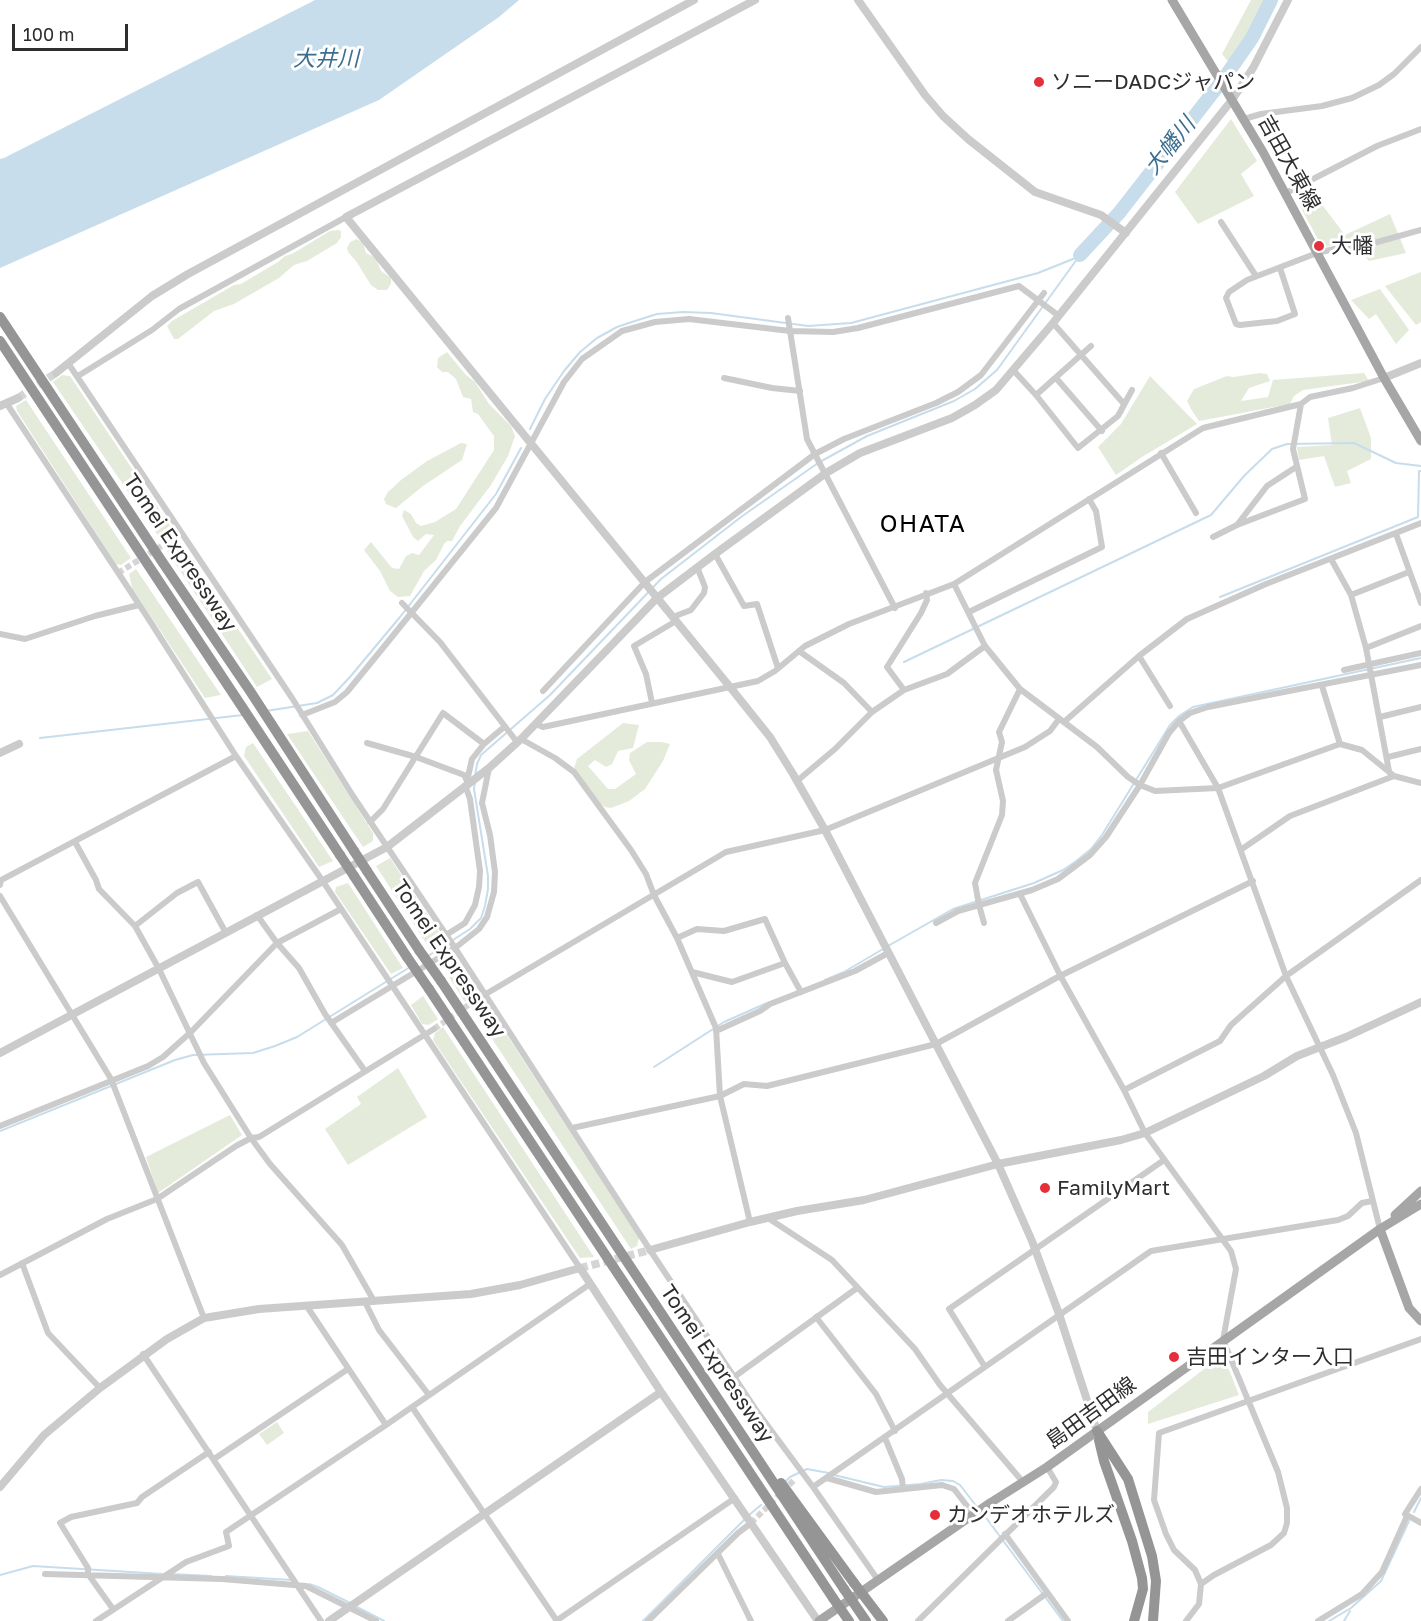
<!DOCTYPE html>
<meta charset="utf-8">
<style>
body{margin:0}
#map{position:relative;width:1421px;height:1621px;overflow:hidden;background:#fff;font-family:"Golos Text",sans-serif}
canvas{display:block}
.scale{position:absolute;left:12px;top:24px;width:116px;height:27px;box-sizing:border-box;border:3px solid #2e2e2e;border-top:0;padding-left:8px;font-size:18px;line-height:21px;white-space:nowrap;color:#2e2e2e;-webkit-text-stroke:4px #fff;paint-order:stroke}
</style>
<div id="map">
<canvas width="1421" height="1621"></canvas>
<div class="scale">100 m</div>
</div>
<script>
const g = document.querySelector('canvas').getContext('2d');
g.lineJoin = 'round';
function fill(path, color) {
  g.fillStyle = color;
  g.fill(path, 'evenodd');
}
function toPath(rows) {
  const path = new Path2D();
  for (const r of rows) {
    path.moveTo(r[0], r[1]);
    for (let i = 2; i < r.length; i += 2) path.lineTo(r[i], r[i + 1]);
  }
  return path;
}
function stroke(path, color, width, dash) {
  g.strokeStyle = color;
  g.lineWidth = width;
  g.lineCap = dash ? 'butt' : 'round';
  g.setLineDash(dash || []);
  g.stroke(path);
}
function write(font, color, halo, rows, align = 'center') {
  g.font = font + ' "Golos Text","Noto Sans JP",sans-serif';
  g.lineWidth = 6;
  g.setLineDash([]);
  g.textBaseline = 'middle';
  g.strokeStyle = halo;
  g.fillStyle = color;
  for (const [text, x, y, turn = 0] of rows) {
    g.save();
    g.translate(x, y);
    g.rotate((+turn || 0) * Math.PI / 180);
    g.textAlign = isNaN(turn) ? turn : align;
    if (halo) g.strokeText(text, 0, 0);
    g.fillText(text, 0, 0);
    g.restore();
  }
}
fill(toPath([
 [1251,0,1270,0,1258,25,1230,64,1222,54],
 [1231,119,1257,161,1241,174,1254,196,1198,224,1175,192],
 [1314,194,1345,235,1390,214,1406,253,1369,261,1354,243,1322,247,1300,206],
 [338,230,341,231,341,237,337,243,307,261,294,265,279,278,234,304,214,311,178,339,174,339,167,326,172,321,234,285,241,284,278,262,285,256,292,254,330,231],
 [357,239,363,243,366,253,376,258,381,271,391,278,391,284,387,290,378,290,371,285,356,261,348,252,347,248,350,242],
 [1421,272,1421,322,1416,325,1385,286],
 [1380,289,1409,330,1396,344,1376,314,1369,319,1351,300],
 [447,352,466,375,475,382,489,404,511,426,515,436,508,456,491,485,460,526,452,541,447,541,444,544,436,560,424,571,410,596,398,597,390,591,380,571,364,550,371,542,392,568,399,569,406,556,412,553,419,555,434,535,426,534,418,541,413,537,402,516,404,510,411,514,416,523,421,526,435,522,456,509,494,450,494,436,478,414,473,412,471,399,463,397,456,379,448,372,442,372,437,367,438,358],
 [1260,373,1267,374,1270,381,1249,388,1241,401,1268,397,1273,380,1364,373,1369,381,1303,390,1294,396,1290,404,1199,421,1191,409,1187,401,1194,389,1227,376,1233,377],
 [62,375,70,376,171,527,169,534,161,540,53,382],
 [1150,376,1197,424,1142,457,1116,475,1098,447,1121,424],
 [26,400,131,558,121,565,116,564,17,411,16,406],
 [1360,408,1371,438,1371,459,1347,471,1351,483,1335,487,1324,456,1299,460,1297,447,1332,445,1328,418],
 [461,443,467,444,462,460,423,486,396,508,386,504,384,499,388,492,401,480,427,461],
 [180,543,272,679,257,687,167,551],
 [136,569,221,695,205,698,132,588,129,574],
 [623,723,639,725,633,748,618,751,612,764,606,767,595,760,588,766,608,789,615,789,636,774,629,760,630,753,647,742,661,742,670,744,663,761,645,789,629,801,611,808,605,807,599,803,574,768,577,759],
 [308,731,373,833,373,841,363,847,287,734],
 [253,743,333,861,319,867,244,756,246,747],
 [390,858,444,939,430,949,376,866],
 [348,883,403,968,391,974,335,892,336,887],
 [462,969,476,989,473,996,465,1002,449,977],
 [423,996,438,1019,429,1025,422,1024,411,1005],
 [480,1001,486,1003,639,1238,637,1246,631,1249,471,1007],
 [443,1027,594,1257,580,1258,433,1040,435,1033],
 [398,1068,427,1117,348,1165,325,1129,361,1104,357,1097],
 [230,1115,242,1135,158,1193,146,1157],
 [1227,1365,1239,1395,1148,1424,1148,1412,1208,1366],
 [277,1422,284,1433,267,1445,259,1434]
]), '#e4ebdb');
fill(toPath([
 [315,0,519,0,499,17,379,100,0,268,0,159,4,158]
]), '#c7ddeb');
stroke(toPath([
 [530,429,545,399,564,371,580,352,597,338,617,327,638,320,657,314,683,312,711,313,808,326,851,323,1038,273,1078,257],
 [1220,597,1418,517,1419,471,1421,471],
 [904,662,1211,515,1244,476,1272,449,1287,444,1354,443,1396,463,1421,466],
 [266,711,317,703,333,695,350,677,400,617,496,494,521,448],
 [40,738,243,715],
 [475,776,477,764,481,755,550,695,661,579,741,517,818,463,867,436,954,401,975,389,997,370,1080,255],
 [888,946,953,909,1034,883,1063,870,1075,862,1091,849,1102,835,1170,725,1179,716,1193,707,1421,658],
 [428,956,470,929,481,918,485,906,488,889,488,876,474,789,475,782],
 [825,980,844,972,883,949],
 [654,1067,724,1022,767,1003],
 [0,1131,175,1060,193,1055,253,1053,275,1046,297,1037,410,967],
 [834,1475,884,1487,921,1484,941,1480,953,1481,960,1485,977,1507],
 [785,1482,790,1477,807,1469,829,1473],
 [981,1511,1063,1621],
 [1414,1512,1421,1498],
 [749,1515,761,1505],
 [172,1574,211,1576],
 [0,1575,33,1566,163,1574],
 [226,1576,292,1580],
 [309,1584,318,1587,350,1603],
 [355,1606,384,1621],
 [643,1621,745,1519],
 [1329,1621,1351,1608,1381,1581,1409,1521],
 [1344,1621,1350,1611]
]), '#c7ddeb', 2);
stroke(toPath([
 [1080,255,1119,213,1225,77,1252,38,1271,0]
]), '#c7ddeb', 14);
stroke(toPath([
 [118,573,181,534],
 [434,1029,474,1001],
 [751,1523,795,1479]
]), '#d5d5d5', 6, [6, 3]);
stroke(toPath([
 [18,398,56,373],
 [580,1268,650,1250]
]), '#d5d5d5', 8, [8, 4]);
stroke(toPath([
 [1244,119,1261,114,1322,106,1352,98,1379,85,1394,74,1421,47],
 [1286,193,1377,146,1421,129],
 [1221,222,1256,276],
 [1280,268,1295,314,1277,321,1240,325,1236,324,1226,298,1229,292,1247,280,1317,253,1347,246,1363,246,1421,230],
 [788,318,807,439,895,608],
 [1053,323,1124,404],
 [68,363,292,698,353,796,455,948,650,1250,756,1410,813,1487,878,1580],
 [1014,371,1036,395,1078,448,1118,416,1132,390],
 [78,376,152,330,179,309,346,217],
 [724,378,772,388,800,391],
 [1056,378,1102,431],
 [1036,395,1091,346],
 [7,404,146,615,236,756,322,880,580,1268],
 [1161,453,1196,513],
 [1237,525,1267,486,1296,467],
 [1396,534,1421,603],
 [1213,537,1237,525,1305,499,1293,449,1301,404,1310,397,1353,388,1384,378],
 [715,554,744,606,757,604,778,668],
 [1331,559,1351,595,1366,648,1389,771],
 [954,584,985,646,1020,689,1097,747,1128,777,1140,785,1155,791,1218,788,1340,744,1362,750,1394,776,1421,783],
 [1351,595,1409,572],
 [402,603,440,642,517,742],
 [969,612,1102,547,1096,511,1089,499],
 [673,617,691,610,704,593,705,587,697,567],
 [0,634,25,639,95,616,139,605],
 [1366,648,1421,626],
 [799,651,844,683,872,712],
 [1139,656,1170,706],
 [1344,670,1421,653],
 [1322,686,1340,744],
 [904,690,887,667,921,613,927,600,926,593],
 [543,691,645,582,815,454,844,439,936,403,958,392,981,375,1044,293],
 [652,703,646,674,634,646,676,621],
 [302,715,335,702,347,692,387,643,496,508,564,382,582,359,622,331,655,322,689,319,790,331,833,332,858,328,1019,286,1059,316],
 [1380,717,1421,707],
 [1179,721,1218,788,1286,976,1333,1075,1356,1133,1380,1229],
 [1064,722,1139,656,1187,619,1266,584,1421,523],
 [536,724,543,727,758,681,775,671,805,646,849,624,954,584,1203,428,1301,404],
 [521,739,555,758,574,772,631,850,646,874,654,895,677,938,716,1028,720,1096,750,1222],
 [367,743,416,757,464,775,468,783],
 [1388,757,1421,749],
 [467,781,472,759,484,744],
 [797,781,835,749,872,712,904,690,947,674,985,646],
 [370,822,383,809,443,713,484,744,504,727],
 [75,842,96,880,99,889,135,926,159,969,204,1063,251,1138,270,1164,342,1245,374,1301],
 [1242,849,1290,816,1394,776],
 [0,885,1,880,236,756],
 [1020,894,1061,977,1124,1090,1145,1133,1231,1251,1236,1269,1223,1340,1278,1472,1287,1508,1287,1523,1284,1533,1271,1545,1214,1575,1201,1584],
 [0,896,111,1079,204,1318],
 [257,915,277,943,299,968,325,1014,365,1071],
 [936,923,958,911,1032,890,1058,879,1090,855,1106,837,1140,785,1169,733,1179,721,1190,713,1208,707,1421,665],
 [984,923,979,905,975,883,1002,815,1003,801,996,770,1002,742,999,732,1020,689],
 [135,926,177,893,198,882,226,933],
 [446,935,465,923,475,905,479,887,480,871,470,799,465,785],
 [677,938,697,929,724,931,765,919,785,963,801,992],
 [692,972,732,982,785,963],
 [474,1001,726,852,825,830,1025,747,1050,731,1059,719],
 [331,1023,455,948,479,929,487,917,494,892,495,872,490,835,482,803,489,768],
 [716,1031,760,1011,770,1004,855,971,888,953],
 [1124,1090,1220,1041,1231,1025,1286,976,1421,880],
 [0,1126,148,1066,163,1057,191,1032,277,943,341,909],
 [572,1128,720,1096,744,1084,767,1086,936,1044,1058,977,1253,881],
 [768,1218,832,1260,915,1349,940,1385,1023,1482],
 [22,1263,48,1333,100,1388],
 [0,1275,107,1219,157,1199,236,1146,251,1138,259,1137,434,1029],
 [365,1302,379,1330,429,1395],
 [306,1305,386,1425],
 [816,1317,876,1394,895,1431],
 [143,1354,321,1621],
 [985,1367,949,1309,1164,1160],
 [734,1377,857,1288],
 [412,1407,557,1621],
 [885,1438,902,1479,903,1489],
 [214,1459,348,1369],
 [827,1478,876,1492,942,1485,954,1489,974,1515],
 [813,1487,1151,1251,1338,1220,1348,1216,1362,1203,1372,1201],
 [1421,1489,1405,1514,1421,1523],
 [1005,1534,1068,1621],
 [718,1554,751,1621],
 [45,1574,222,1579,306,1586,376,1621],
 [113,1609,88,1574,88,1568,60,1523,71,1517,137,1503,142,1497,209,1452],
 [96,1621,186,1562,229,1546,226,1532,386,1425,590,1284],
 [556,1621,735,1498],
 [648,1621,738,1533,751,1523],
 [918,1621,1054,1487,1056,1482,1047,1467],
 [1008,1621,1047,1593],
 [1186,1621,1199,1604,1201,1584,1195,1570,1174,1550,1166,1534,1154,1500,1159,1433,1421,1339],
 [1318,1621,1362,1594,1382,1572,1407,1516]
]), '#cbcbcb', 6);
stroke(toPath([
 [755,0,346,217,730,687,770,737,793,774,825,830,998,1164,1032,1241,1059,1314,1097,1431],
 [858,0,925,95,943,116,968,139,1035,192,1101,215,1126,233],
 [56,373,152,296,188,274,694,0],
 [1384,378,1421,363],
 [0,406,18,398],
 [0,753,19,744],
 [0,1053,387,847,489,768,521,739,657,598,715,554,826,473,860,453,952,418,975,405,996,390,1053,323,1232,100,1253,68,1288,0],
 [650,1250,750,1222,797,1211,864,1200,998,1164,1121,1140,1145,1133,1264,1076,1297,1056,1346,1037,1421,1002],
 [0,1487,44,1435,100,1388,167,1339,204,1318,259,1309,471,1294,520,1285,580,1268,661,1392,818,1621],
 [329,1621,661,1392]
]), '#cbcbcb', 8);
stroke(toPath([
 [1172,0,1263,152,1384,378,1421,441],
 [1395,1215,1421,1191],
 [1380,1229,1409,1308,1421,1321],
 [819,1621,990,1503,1047,1467,1380,1229,1421,1204]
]), '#a6a6a6', 9);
stroke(toPath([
 [0,317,163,563,250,691,354,851],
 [0,341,340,855],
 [367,871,419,950],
 [354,876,407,957],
 [441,981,844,1589],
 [429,989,833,1598],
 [1097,1431,1128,1479,1152,1556,1156,1581,1153,1621],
 [1099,1440,1104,1461,1132,1541,1142,1578,1143,1589,1134,1621],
 [781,1483,854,1583]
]), '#959595', 10);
stroke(toPath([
 [354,851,367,871],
 [340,855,354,876],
 [419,950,441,981],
 [407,957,429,989],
 [854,1583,883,1621],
 [844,1589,866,1621],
 [833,1598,849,1621]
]), '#959595', 10);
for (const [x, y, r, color] of [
 [1039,82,6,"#e5303b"],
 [1319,246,6,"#e5303b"],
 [1045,1188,6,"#e5303b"],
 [1174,1357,6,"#e5303b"],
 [935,1515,6,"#e5303b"]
]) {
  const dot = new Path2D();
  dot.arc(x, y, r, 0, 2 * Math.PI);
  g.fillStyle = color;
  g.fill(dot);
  stroke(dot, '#fff', 2);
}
write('21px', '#2e2e2e', '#fff', [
 ["ソニーDADCジャパン",1051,82],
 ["大幡",1331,246],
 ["FamilyMart",1057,1188],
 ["吉田インター入口",1186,1357],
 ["カンデオホテルズ",947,1515]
], 'left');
write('21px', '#2e2e2e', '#fff', [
 ["吉田大東線",1289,163,61],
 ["Tomei Expressway",180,553,56],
 ["Tomei Expressway",449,959,56],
 ["Tomei Expressway",717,1364,56],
 ["島田吉田線",1091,1413,-36]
]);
write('italic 22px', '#3c6e90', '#fff', [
 ["大井川",326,59],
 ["大幡川",1170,146,-51]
]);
g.letterSpacing = '1.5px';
write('24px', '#000', '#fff', [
 ["OHATA",923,524]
]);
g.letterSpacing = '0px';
</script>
